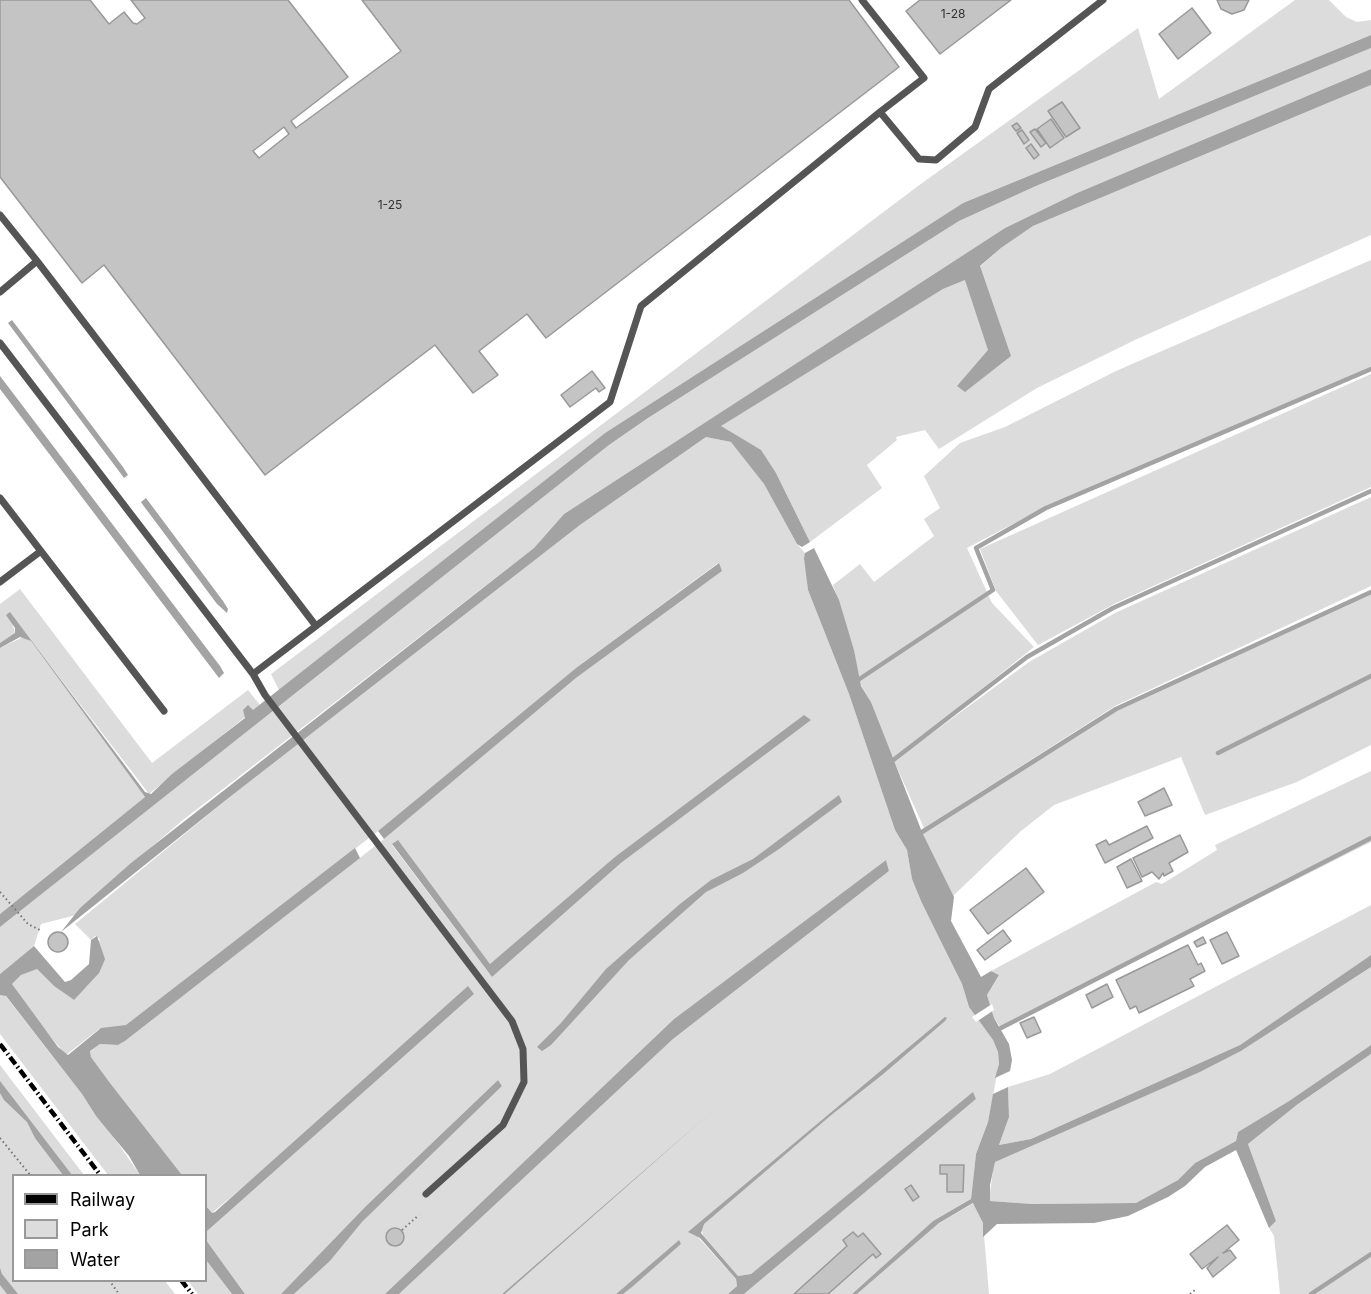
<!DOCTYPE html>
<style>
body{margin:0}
#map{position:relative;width:1371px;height:1294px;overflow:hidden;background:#fff;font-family:Inter,sans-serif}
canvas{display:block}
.legend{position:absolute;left:12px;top:1174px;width:195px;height:108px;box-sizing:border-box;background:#fff;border:2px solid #999;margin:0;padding:8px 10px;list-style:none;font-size:18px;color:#000}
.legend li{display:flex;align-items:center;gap:12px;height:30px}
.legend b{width:30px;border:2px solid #999}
</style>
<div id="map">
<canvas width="1371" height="1294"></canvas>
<ul class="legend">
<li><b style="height:8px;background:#000"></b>Railway</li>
<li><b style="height:16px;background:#dcdcdc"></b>Park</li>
<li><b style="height:16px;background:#a3a3a3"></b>Water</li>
</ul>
</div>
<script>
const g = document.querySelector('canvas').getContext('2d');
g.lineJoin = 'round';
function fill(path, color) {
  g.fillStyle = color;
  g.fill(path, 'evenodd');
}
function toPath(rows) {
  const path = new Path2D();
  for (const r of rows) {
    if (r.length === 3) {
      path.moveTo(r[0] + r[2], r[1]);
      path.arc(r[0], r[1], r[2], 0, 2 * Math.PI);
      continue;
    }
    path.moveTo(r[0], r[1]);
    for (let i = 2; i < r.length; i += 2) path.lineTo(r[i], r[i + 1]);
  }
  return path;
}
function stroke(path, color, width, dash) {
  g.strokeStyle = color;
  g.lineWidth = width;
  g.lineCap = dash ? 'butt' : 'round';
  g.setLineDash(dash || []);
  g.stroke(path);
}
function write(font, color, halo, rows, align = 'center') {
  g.font = font + ' Inter,sans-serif';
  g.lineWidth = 5;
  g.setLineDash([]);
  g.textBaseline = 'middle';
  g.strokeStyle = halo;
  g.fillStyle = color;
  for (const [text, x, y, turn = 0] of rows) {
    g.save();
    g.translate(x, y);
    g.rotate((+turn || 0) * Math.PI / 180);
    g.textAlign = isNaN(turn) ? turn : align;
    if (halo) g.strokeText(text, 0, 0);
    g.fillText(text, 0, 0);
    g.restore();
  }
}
fill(toPath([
 [1295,0,1329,0,1346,17,1357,22,1371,20,1371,35,963,203,605,433,279,690,271,674,918,186,1138,28,1159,99],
 [1371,48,1371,69,1077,193,1005,228,564,514,534,548,183,820,80,908,76,915,41,924,34,946,0,974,0,927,609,445,648,418,959,221,1036,186],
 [1371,85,1371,235,1137,339,1037,388,939,449,925,430,896,437,897,440,867,465,882,488,810,542,776,473,720,426,943,289,965,280,1001,248,1033,226],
 [1371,260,1371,369,1045,507,967,548,992,603,1034,647,892,761,871,702,858,680,854,650,833,585,860,564,874,582,934,536,924,519,940,508,924,476,960,443,1005,427,1116,371],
 [1371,374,1371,487,1116,603,1038,645,996,591,980,549],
 [706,437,731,442,736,447,764,484,797,544,805,553,808,590,849,694,895,830,907,850,912,879,962,984,969,1007,993,1040,998,1052,999,1064,988,1122,976,1154,971,1199,933,1221,852,1294,744,1294,976,1099,973,1093,751,1274,738,1276,703,1235,701,1228,696,1235,736,1279,737,1286,728,1294,623,1294,681,1244,678,1241,616,1294,505,1294,717,1107,502,1294,399,1294,673,1039,889,871,886,860,674,1019,385,1294,294,1294,330,1261,362,1222,502,1086,498,1080,366,1206,281,1294,245,1294,206,1240,206,1232,474,994,212,1213,206,1206,206,1176,182,1175,110,1083,91,1057,90,1051,100,1044,118,1045,125,1041,384,839,576,678,722,571,718,563,576,668,378,831,126,1026,99,1029,66,1055,38,1022,12,984,22,974,37,969,54,986,74,1000,100,939,95,936,91,940,75,924,226,800,580,525],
 [803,716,810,720,621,863,492,977,392,845,398,841,490,964],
 [1371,497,1371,586,1115,706,924,828,894,761,1029,662,1115,613],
 [20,589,152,763,248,690,260,705,149,794,10,613,15,634,0,643,0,604],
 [1371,594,1371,745,1297,782,1205,815,1181,757,1054,805,1021,831,953,896,922,832,1117,710],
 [23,637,31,641,145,797,0,914,0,648],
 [1371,771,1371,842,1001,1028,994,1018,987,995,999,975,991,971,1156,882,1162,884,1217,850,1215,845],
 [1371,905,1371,955,1240,1045,1031,1139,999,1145,1009,1117,1008,1087,1050,1074],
 [1371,967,1371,1045,1289,1101,1238,1132,1236,1141,1195,1163,1178,1180,1136,1203,1032,1204,989,1201,994,1162,1200,1072,1241,1051],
 [4,994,82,1094,96,1116,108,1129,140,1175,108,1175,0,1034,0,995],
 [1371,1054,1371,1294,1280,1294,1274,1236,1269,1228,1276,1221,1248,1144,1298,1104],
 [0,1065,84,1175,14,1176,14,1280,165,1281,175,1294,0,1294],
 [974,1203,983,1223,989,1294,857,1294,939,1223],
 [206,1260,229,1290,232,1294,198,1294,188,1281,206,1280]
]), '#dcdcdc');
fill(toPath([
 [1371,35,1371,48,1036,186,959,221,648,418,609,445,0,927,0,914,145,797,31,641,20,637,0,648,0,643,15,633,15,628,6,615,10,612,145,792,151,794,172,774,245,718,243,710,248,705,253,710,605,433,963,203],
 [1371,69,1371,85,1033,226,1001,248,980,266,1011,356,965,392,957,386,988,350,965,280,943,289,721,426,761,450,776,473,810,542,802,547,797,544,764,484,731,442,706,437,580,525,226,800,61,932,80,908,131,863,534,548,564,514,1005,228,1077,193],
 [12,320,123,467,128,475,124,478,8,323],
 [0,376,220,666,224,673,219,678,0,389],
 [146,498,223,601,228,609,227,613,217,604,143,505,141,502],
 [814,548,839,600,854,650,861,686,871,702,922,832,954,897,951,921,981,977,991,971,999,975,987,995,994,1018,1009,1044,1012,1060,1010,1071,995,1078,999,1064,998,1052,993,1040,969,1007,962,984,922,903,912,879,907,850,895,830,849,694,808,590,804,558,805,553],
 [719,563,722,571,576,678,384,839,378,831,576,668],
 [804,715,811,720,621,863,492,977,392,844,398,840,490,964,615,857],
 [839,795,842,802,779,849,743,873,706,892,629,960,551,1045,542,1051,537,1047,561,1023,606,969,680,904,711,880,753,859],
 [355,848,360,858,125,1041,118,1045,100,1044,90,1051,91,1057,110,1083,182,1175,140,1175,129,1156,96,1116,82,1094,6,996,0,995,0,974,34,946,65,982,71,980,89,964,91,940,97,936,105,959,103,964,99,973,74,1000,54,986,37,969,21,975,12,984,58,1047,68,1055,101,1028,126,1025],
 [886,860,889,871,673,1039,399,1294,385,1294,674,1019],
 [1371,955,1371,967,1241,1051,1200,1072,995,1162,990,1185,990,1201,1032,1204,1136,1203,1178,1180,1195,1163,1236,1141,1238,1132,1289,1101,1371,1045,1371,1054,1298,1104,1248,1144,1276,1221,1269,1228,1236,1150,1205,1167,1185,1186,1168,1197,1128,1216,1094,1223,997,1224,983,1237,983,1223,973,1203,939,1223,857,1294,852,1294,933,1221,971,1199,976,1154,988,1122,993,1094,1008,1087,1009,1117,999,1145,1031,1139,1240,1045],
 [468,986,474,994,206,1232,206,1206,212,1213,215,1212],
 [945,1017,947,1018,945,1021,882,1075,830,1116,704,1224,701,1233,738,1276,751,1274,973,1092,976,1099,744,1294,728,1294,737,1286,736,1279,700,1238,688,1232],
 [498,1080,502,1086,362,1222,330,1261,294,1294,281,1294,366,1206],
 [0,1081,23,1111,72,1175,63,1175,35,1138,27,1122,4,1100,0,1093],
 [717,1107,505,1294,502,1294],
 [206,1240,245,1294,232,1294,206,1260],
 [679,1240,681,1244,632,1287,623,1294,616,1294],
 [0,1268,2,1274,18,1294,7,1294,0,1285]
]), '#a3a3a3');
fill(toPath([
 [992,1004,994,1010,976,1022,972,1017]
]), '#fff');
stroke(toPath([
 [858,680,993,590,976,548,1046,508,1371,369],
 [1218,753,1371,676],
 [892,761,1027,657,1113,608,1371,491],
 [922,832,1116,709,1371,592],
 [1001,1028,1371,838],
 [1311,1294,1371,1254]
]), '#a3a3a3', 4.5);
const building = toPath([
 [0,0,90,0,109,24,124,12,133,23,137,24,145,18,131,0,288,0,348,77,291,121,296,128,401,51,362,0,849,0,899,67,546,338,527,314,479,351,498,375,473,393,435,345,265,475,104,265,82,283,0,177,0,0],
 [284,127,289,134,259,158,253,151,284,127],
 [920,0,1011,0,940,54,906,11,920,0],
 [1217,0,1249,0,1244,10,1232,14,1221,9,1217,0],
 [1192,8,1211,33,1178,59,1159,34,1192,8],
 [1062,102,1080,128,1066,137,1048,111,1062,102],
 [1051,119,1064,138,1050,148,1037,129,1051,119],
 [1017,123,1021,128,1016,131,1012,126,1017,123],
 [1035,129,1046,143,1041,147,1030,132,1035,129],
 [1022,130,1029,140,1024,144,1017,133,1022,130],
 [1031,144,1039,155,1034,159,1026,148,1031,144],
 [592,371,605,388,599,392,596,388,570,407,561,395,592,371],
 [1164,788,1172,805,1145,816,1138,802,1164,788],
 [1147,826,1153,838,1105,863,1096,845,1106,840,1109,845,1147,826],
 [1180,835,1188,852,1169,863,1173,871,1164,876,1163,873,1159,879,1152,872,1142,877,1133,858,1180,835],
 [1131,859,1142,881,1127,888,1117,867,1131,859],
 [1026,868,1044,892,988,934,970,910,1026,868],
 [1003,930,1011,941,985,960,977,950,1003,930],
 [1227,932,1239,956,1222,964,1210,940,1227,932],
 [58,942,10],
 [1203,937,1206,943,1197,947,1194,942,1203,937],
 [1188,945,1198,965,1201,963,1205,971,1190,979,1194,986,1139,1013,1136,1006,1130,1009,1116,980,1188,945],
 [1107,984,1113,997,1092,1008,1086,995,1107,984],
 [1034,1017,1041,1032,1027,1038,1020,1023,1034,1017],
 [940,1165,964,1165,963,1192,947,1192,947,1174,940,1174,940,1165],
 [911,1185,919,1197,913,1201,905,1189,911,1185],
 [1227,1225,1239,1240,1223,1253,1230,1250,1236,1258,1213,1277,1207,1268,1218,1257,1202,1269,1190,1254,1227,1225],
 [395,1237,9],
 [853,1232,858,1237,863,1233,881,1254,876,1258,873,1254,828,1294,794,1294,847,1246,843,1240,853,1232]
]);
fill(building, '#c4c4c4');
stroke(building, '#999', 1.5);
stroke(toPath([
 [0,892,28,924,42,931],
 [0,1138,31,1176],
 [402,1230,419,1215],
 [109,1280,119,1294],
 [1190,1294,1196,1289]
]), '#777', 2, [1.5, 3]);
stroke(toPath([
 [862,0,924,78,880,112,919,159,936,160,975,127,989,89,1103,0],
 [0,215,37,261],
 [0,292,37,261,316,626],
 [0,343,253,674,265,695,512,1021,523,1049,524,1082,503,1125,426,1194],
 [0,498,164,711],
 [0,582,41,551],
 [253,674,610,402,641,306,880,112]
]), '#555', 7);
stroke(toPath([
 [0,1044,101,1176],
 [181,1280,192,1294]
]), '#000', 4.5, [9, 3, 1.5, 3]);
write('12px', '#313131', null, [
 ["1-28",953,14],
 ["1-25",390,205]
]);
</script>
